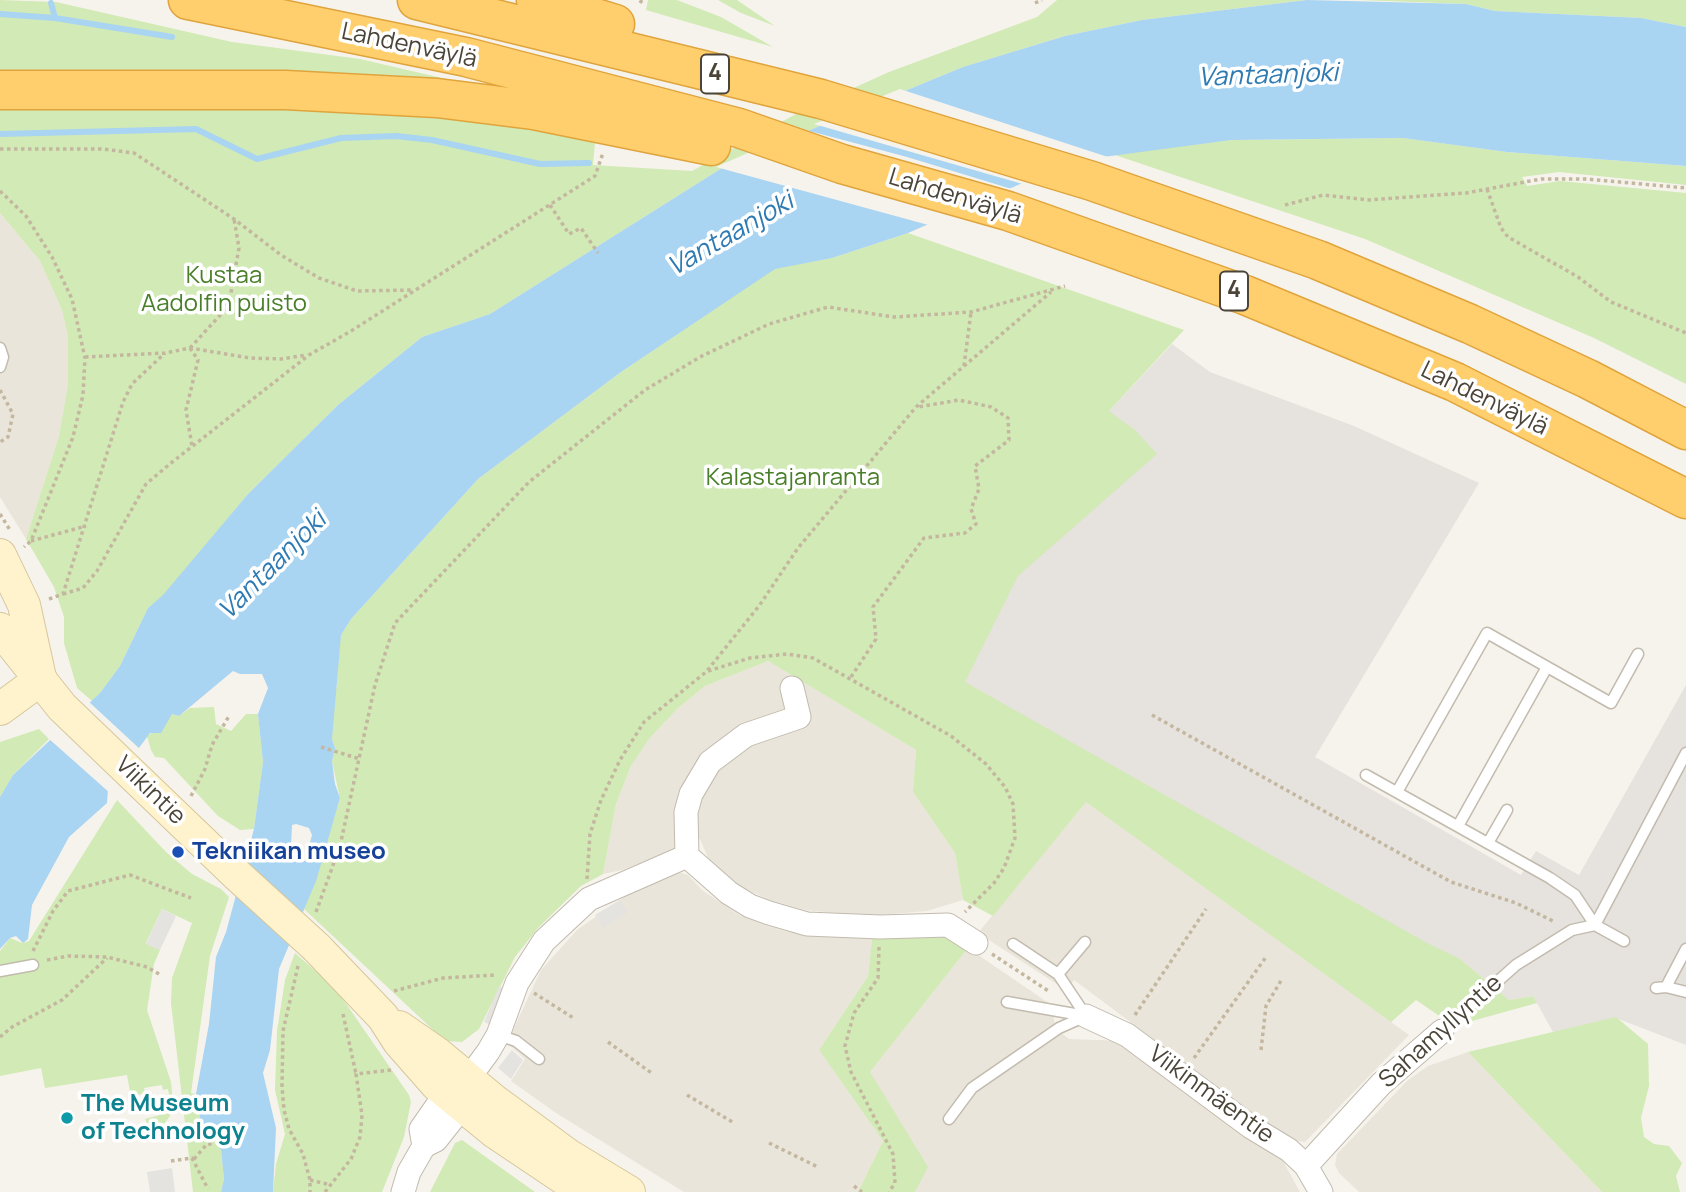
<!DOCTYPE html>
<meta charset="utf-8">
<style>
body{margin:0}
canvas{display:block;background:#f6f3ec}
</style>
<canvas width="1686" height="1192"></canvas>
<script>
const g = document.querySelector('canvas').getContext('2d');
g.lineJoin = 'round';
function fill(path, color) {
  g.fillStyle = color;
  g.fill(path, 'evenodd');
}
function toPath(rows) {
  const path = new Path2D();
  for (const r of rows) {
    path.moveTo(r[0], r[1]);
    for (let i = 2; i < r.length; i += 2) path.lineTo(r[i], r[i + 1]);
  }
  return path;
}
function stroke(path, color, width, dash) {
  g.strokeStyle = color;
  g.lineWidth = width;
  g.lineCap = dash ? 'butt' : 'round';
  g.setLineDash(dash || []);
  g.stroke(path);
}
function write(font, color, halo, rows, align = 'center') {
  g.font = font + ' Manrope,sans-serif';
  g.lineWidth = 7;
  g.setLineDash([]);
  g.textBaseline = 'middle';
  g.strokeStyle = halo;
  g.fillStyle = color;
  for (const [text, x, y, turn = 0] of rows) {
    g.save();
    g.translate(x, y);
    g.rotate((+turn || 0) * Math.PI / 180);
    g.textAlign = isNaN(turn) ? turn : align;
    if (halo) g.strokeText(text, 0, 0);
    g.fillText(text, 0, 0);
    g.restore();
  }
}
fill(toPath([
 [0,213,40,261,62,310,68,336,68,384,59,436,26,539,0,497],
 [768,661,916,750,913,792,955,853,963,900,927,911,866,916,805,910,770,900,737,885,709,860,700,839,622,870,603,874,616,804,631,766,649,739,678,708,705,686],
 [1086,802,1409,1035,1305,1142,1287,1139,1074,980,1066,990,978,933],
 [671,870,688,875,702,890,739,915,764,925,788,932,872,939,868,976,819,1050,883,1141,858,1192,684,1192,556,1113,511,1081,525,1059,507,1043,541,970,577,930,621,899,631,887],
 [968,948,1053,1006,1054,1021,1059,1031,1069,1039,1124,1041,1283,1161,1300,1192,915,1192,919,1183,870,1072],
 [1468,1052,1602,1192,1359,1192,1339,1173,1335,1165,1337,1154,1408,1080,1428,1066]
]), '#eae5da');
fill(toPath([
 [1172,344,1210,372,1354,426,1479,483,1315,757,1521,875,1536,851,1579,875,1686,685,1686,1045,1616,1018,1553,1032,1533,996,1509,1000,1460,959,1391,1022,881,654]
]), '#e6e2dd');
fill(toPath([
 [0,0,56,2,232,42,360,59,455,81,284,72,0,74],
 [648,0,677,0,721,17,773,47,646,10],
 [718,0,737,0,775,26,741,13],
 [1057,0,1307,0,1142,20,1065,36,963,67,730,163,490,314,422,337,338,405,248,494,163,596,148,608,120,666,100,693,92,701,77,688,64,643,64,617,54,587,26,539,59,436,68,384,68,336,62,310,40,261,0,213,0,107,280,106,405,114,524,128,595,142,593,165,692,171,796,114,889,72,1037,17],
 [1359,0,1686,0,1686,27,1641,18,1495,11,1466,4],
 [1404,138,1507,152,1686,166,1686,185,1559,172,1522,177,1527,186,1560,181,1686,193,1686,384,1594,338,1365,239,1112,154,1231,140],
 [908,233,1184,330,1109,411,1135,430,1157,454,1018,576,965,682,1425,942,1460,959,1509,1000,1533,996,1537,1003,1454,1026,1416,1000,1391,1022,1086,802,993,916,963,900,955,853,913,792,916,750,768,661,705,686,678,708,649,739,631,766,616,804,603,874,581,886,538,928,515,957,479,1029,462,1042,445,1041,304,909,340,799,332,761,335,748,332,739,333,705,337,684,338,649,341,635,351,619,478,479,621,372,775,268,832,258],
 [214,707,216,724,231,731,246,714,258,714,263,762,254,829,240,830,218,816,164,758,155,757,151,750,147,736,162,726,172,714,179,716,190,708],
 [39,729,49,739,13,775,0,797,0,742],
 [117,800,166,852,192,874,221,889,229,897,210,956,191,1093,196,1094,203,1136,212,1136,221,1150,224,1179,221,1192,193,1192,171,1003,172,978,192,923,162,909,146,943,160,950,154,964,147,1010,171,1082,173,1104,170,1116,164,1124,155,1129,148,1126,145,1119,167,1113,167,1108,171,1107,168,1089,163,1090,162,1085,144,1088,145,1093,131,1097,127,1075,45,1088,41,1068,0,1076,0,951,10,938,22,943,29,941],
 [923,932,947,936,968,948,870,1072,928,1167,915,1192,858,1192,883,1141,819,1050,868,976,872,939],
 [295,953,336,989,409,1095,411,1102,404,1137,382,1192,273,1192,276,1164,285,1134,275,1090,277,1031,285,980],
 [1616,1017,1648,1044,1649,1086,1641,1118,1644,1137,1654,1144,1669,1146,1682,1163,1676,1176,1680,1192,1602,1192,1468,1052],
 [462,1140,535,1192,430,1192,455,1143]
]), '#d2eab5');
fill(toPath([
 [620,900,628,912,603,928,595,915],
 [162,909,176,916,160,950,146,944],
 [499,986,506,989,491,1025,484,1022],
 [512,1050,523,1060,511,1079,498,1068],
 [172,1168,175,1192,150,1192,147,1172]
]), '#e5e3e0');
fill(toPath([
 [1307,0,1466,4,1495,11,1641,18,1686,27,1686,166,1507,152,1403,138,1231,140,1073,161,908,233,832,258,775,269,621,372,478,479,351,619,341,635,332,739,335,748,332,761,335,784,340,798,316,881,279,969,270,1050,263,1073,276,1128,273,1192,221,1192,224,1179,221,1150,212,1136,203,1137,196,1094,209,1024,216,957,226,932,254,829,263,762,258,714,268,688,262,674,240,674,233,671,179,716,172,714,161,733,150,733,108,790,107,803,69,837,32,905,28,939,23,943,16,936,10,938,0,949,0,797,13,775,100,693,120,666,148,608,163,595,248,494,338,405,422,337,490,314,730,163,963,67,1065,36,1142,20],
 [296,824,309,828,312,835,305,861,298,862,291,846,292,825]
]), '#a9d4f2');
fill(toPath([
 [900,89,1111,158,1074,164,1026,185,814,124],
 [802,129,907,157,1015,190,932,226,716,167],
 [87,700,141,750,111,794,48,738]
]), '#f6f3ec');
stroke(toPath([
 [0,14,55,18,51,3],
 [55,18,172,37],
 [0,134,196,129,257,159,341,138,396,136,432,140,540,164,589,163]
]), '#a9d4f2', 6);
const service = toPath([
 [0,348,3,357,0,367],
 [1366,775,1550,878,1575,895,1595,925,1624,941],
 [1397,792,1487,633,1611,703,1638,654],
 [1458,826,1547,667],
 [1488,843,1507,810],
 [1013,944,1058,974,1086,1016],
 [0,971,33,965],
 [1058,974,1085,942],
 [1666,987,1686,992],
 [1656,988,1666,987,1686,949],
 [1007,1002,1086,1016],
 [1442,1031,1516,965,1572,930,1595,925,1686,753],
 [498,1035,516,1041,539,1059],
 [949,1119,972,1088,1059,1028,1086,1016]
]);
const minor = toPath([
 [687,856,686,812,691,794,710,762,746,735,799,717,792,688],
 [1086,1016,1127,1035,1251,1127,1289,1150,1306,1166,1321,1192],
 [424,1146,421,1129,446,1093,468,1079,488,1052,498,1035,517,983,544,941,589,899,687,856,729,893,750,906,769,913,807,924,880,927,948,925,976,943],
 [1306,1166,1381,1084,1442,1031],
 [403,1192,409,1172,424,1146,436,1140,462,1107,465,1092]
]);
const secondary = toPath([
 [0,555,24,605,40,678],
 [0,629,62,707,237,875],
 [0,709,41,679],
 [316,947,383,1017,399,1042,436,1084,496,1133,584,1192],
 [399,1027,438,1054,496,1102,568,1155,629,1192]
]);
const motorway = toPath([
 [188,0,466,57,739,128,842,164,1008,211,1245,295,1455,382,1686,499],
 [417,0,821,99,1092,181,1318,260,1470,324,1588,379,1686,430],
 [536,0,615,24],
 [0,90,285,90,437,98,533,110,711,146]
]);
stroke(service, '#c2bbae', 13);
stroke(minor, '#c2bbae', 25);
stroke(secondary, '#d6c79b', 34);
stroke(motorway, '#e0a43c', 41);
stroke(toPath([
 [640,3,642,0],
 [1035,3,1042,0],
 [0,149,103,149,134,153,234,219,281,255,319,278,357,291,412,290],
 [1487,189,1501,228,1508,237,1578,277,1611,302,1686,333],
 [0,191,26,216,52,257,72,299,85,358,83,395,73,437,31,541,24,547],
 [550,205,569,234,581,228,598,253],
 [1285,205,1323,195,1369,200,1466,193,1541,179,1586,179,1686,188],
 [190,348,223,312,230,298,239,248,234,219],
 [190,348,198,360,186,410,192,446],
 [85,357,165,353,190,348,250,358,281,359,307,355],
 [964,366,971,312],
 [0,390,13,414,8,437,0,442],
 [0,514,10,530],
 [31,541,86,526],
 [63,594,83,588,97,571,146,484,171,463,309,355,351,331,595,176,603,153],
 [49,599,63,594,123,402,132,384,165,353],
 [708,671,750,658,787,654,813,658,951,736,986,764,1005,787,1013,804,1015,838,1004,868,994,883,965,912],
 [851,677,876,639,873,607,924,538,965,533,976,524,971,509,979,489,975,466,1009,440,1008,418,991,407,959,400,918,407],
 [1152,715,1451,882,1516,903,1555,922],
 [321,747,360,759],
 [191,796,205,769,212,745,229,716],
 [587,879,590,834,601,800,620,760,644,722,706,672,759,606,798,548,916,407,1051,292],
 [316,912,340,846,375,685,395,623,529,482,645,390,700,357,769,324,828,307,894,317,971,312,1065,286],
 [879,947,878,978,854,1013,845,1046,851,1072,893,1154,895,1183,889,1192],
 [33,951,53,911,68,891,130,875,191,898],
 [992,954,1050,992],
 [47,960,68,956,107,957,147,967,159,974],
 [298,966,283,1031,282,1086,284,1110,289,1129,303,1154,310,1180,310,1192],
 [394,991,443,978,496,975],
 [534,993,575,1019],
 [343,1014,356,1074],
 [1135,1015,1206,909],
 [0,1037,12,1027,62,1000,107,958],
 [608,1042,653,1074],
 [1261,1050,1266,1006,1282,979],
 [1194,1058,1266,957],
 [687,1095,734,1123],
 [769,1143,818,1167],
 [194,1159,207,1144,212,1144],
 [171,1161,192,1158,208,1189],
 [310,1180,331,1185],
 [854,1186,862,1192],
 [325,1192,351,1159,360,1137,362,1115,356,1074,391,1070]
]), '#c4b79f', 3.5, [3.5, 3.5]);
stroke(service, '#fff', 10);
stroke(minor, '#fff', 23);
stroke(secondary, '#fff3cd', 32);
stroke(motorway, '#ffcf6e', 38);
const secondaryBridge = toPath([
 [237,875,316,947]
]);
stroke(secondaryBridge, '#d6c79b', 34, []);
stroke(secondaryBridge, '#fff3cd', 32);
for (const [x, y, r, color] of [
 [178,852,7,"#1a4fb4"],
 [67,1118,7,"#0f9aa8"]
]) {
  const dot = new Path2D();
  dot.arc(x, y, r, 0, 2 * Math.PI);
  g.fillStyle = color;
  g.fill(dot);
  stroke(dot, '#fff', 2.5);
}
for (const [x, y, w] of [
 [715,74,28],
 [1234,291,28]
]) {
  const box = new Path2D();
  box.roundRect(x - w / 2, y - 19.5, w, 39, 5);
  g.fillStyle = '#fff';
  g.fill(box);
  stroke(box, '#4b4439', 2);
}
write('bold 23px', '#4b4439', null, [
 ["4",715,74],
 ["4",1234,291]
]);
write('24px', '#4b4439', '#fff', [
 ["Lahdenväylä",409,46,12],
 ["Lahdenväylä",955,197,17],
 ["Lahdenväylä",1484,399,26],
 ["Viikintie",150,791,44],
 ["Sahamyllyntie",1441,1032,-42],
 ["Viikinmäentie",1211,1095,36]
]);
write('24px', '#4a7f2a', '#fff', [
 ["Kustaa",224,276],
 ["Aadolfin puisto",224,304],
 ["Kalastajanranta",793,478]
]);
write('bold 24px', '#164399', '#fff', [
 ["Tekniikan museo",192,852]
], 'left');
write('bold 24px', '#0d838f', '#fff', [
 ["The Museum",81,1104],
 ["of Technology",81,1132]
], 'left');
write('italic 26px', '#2e7ab2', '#fff', [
 ["Vantaanjoki",1268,76,-2],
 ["Vantaanjoki",731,235,-30],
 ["Vantaanjoki",273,566,-45]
]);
</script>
